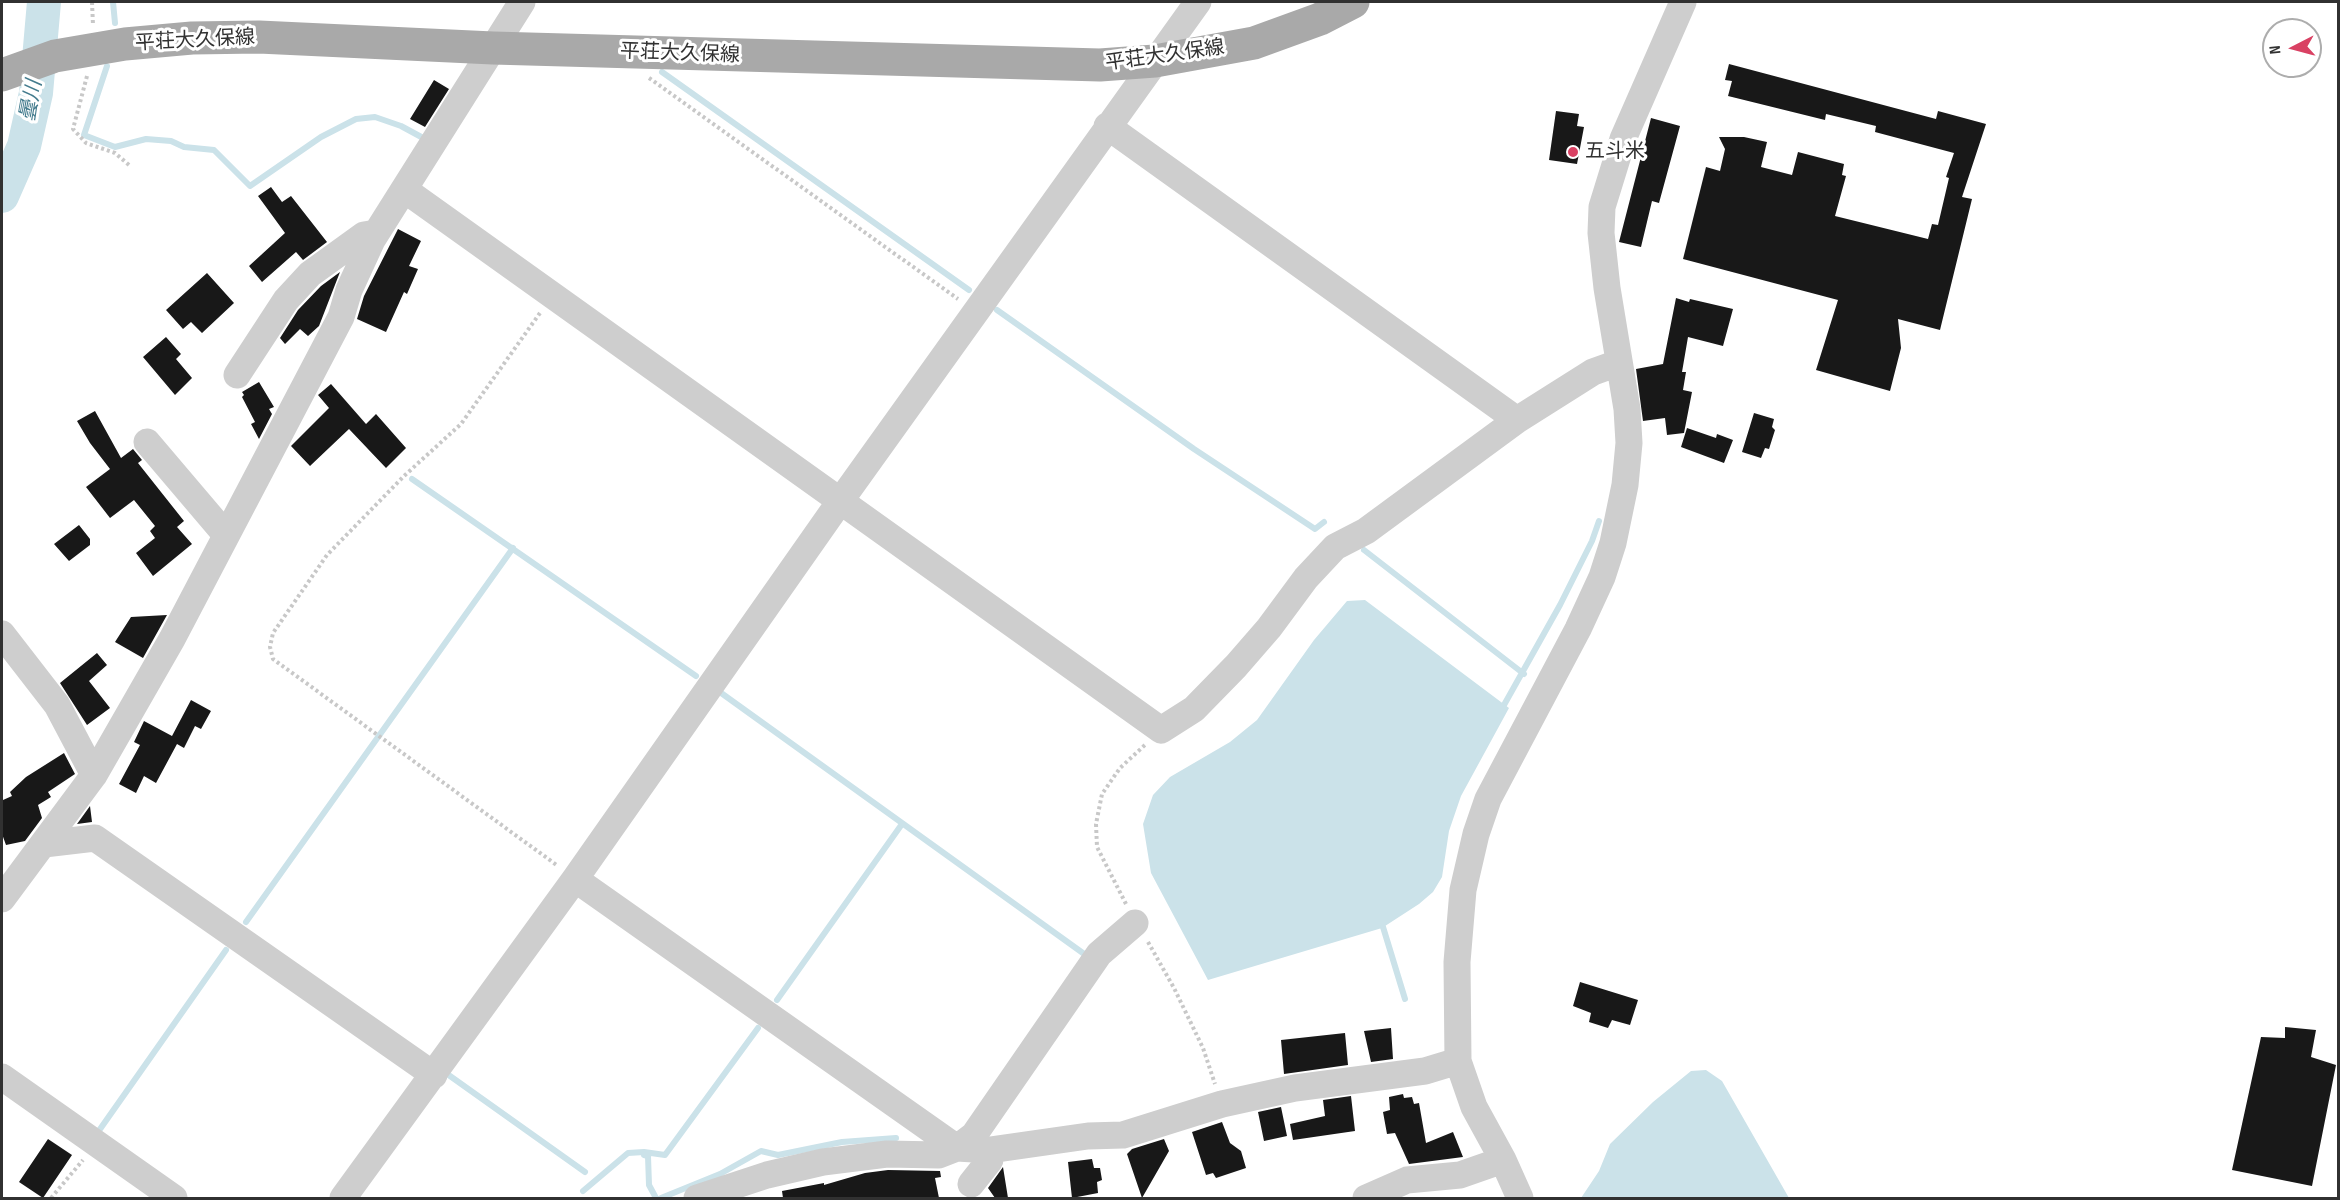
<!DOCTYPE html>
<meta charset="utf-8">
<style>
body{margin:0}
#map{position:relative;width:2340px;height:1200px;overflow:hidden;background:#fff;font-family:"Sofia Sans Condensed",sans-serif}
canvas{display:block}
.frame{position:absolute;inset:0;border:3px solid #313131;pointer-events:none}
.north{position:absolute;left:2262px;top:18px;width:60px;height:60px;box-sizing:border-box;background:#fff;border:2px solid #adadad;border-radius:50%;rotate:264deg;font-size:16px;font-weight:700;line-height:24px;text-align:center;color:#313131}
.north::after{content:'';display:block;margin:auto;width:21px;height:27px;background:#d94163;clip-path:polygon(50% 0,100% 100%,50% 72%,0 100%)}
</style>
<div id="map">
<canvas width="2340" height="1200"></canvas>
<div class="frame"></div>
<div class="north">N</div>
</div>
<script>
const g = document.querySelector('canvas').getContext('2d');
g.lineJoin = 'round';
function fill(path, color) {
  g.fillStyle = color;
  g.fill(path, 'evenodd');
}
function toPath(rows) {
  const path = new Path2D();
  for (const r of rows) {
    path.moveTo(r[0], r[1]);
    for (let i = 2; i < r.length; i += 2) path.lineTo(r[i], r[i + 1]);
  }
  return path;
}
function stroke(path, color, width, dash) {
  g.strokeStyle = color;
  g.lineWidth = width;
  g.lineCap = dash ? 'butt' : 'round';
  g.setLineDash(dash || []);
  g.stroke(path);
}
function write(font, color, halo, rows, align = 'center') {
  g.font = font + ' "Sofia Sans Condensed","Noto Sans JP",sans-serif';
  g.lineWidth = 6;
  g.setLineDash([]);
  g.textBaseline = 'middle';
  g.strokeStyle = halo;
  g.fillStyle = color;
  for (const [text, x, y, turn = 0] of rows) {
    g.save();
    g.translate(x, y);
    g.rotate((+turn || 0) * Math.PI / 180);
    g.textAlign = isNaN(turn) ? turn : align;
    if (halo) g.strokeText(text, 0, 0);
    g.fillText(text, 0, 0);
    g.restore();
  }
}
fill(toPath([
 [1365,600,1509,708,1461,796,1449,831,1442,877,1433,892,1419,904,1382,928,1208,980,1151,873,1143,824,1153,795,1170,777,1230,742,1257,720,1314,640,1347,601],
 [1706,1070,1722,1081,1789,1198,1581,1198,1599,1171,1610,1144,1653,1102,1691,1071]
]), '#cbe2e9');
stroke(toPath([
 [113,2,115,23],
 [107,66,84,135,115,147,146,139,171,141,184,147,214,150,250,186,321,137,356,119,375,117,401,126,425,139],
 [662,72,969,290],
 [997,310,1194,449,1315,529,1324,522],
 [412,479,696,676],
 [1364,550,1524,674],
 [717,690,1087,956],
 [1504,705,1560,605,1592,541,1599,521],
 [246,922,513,548],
 [1383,927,1405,999],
 [777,1000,902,824],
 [443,1071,585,1172],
 [98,1132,226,950],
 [644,1155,648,1156,649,1185,656,1198],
 [583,1191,628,1153,644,1152,665,1155,758,1028],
 [661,1198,720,1174,761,1151,778,1155,842,1142,896,1138]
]), '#cbe2e9', 6);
stroke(toPath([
 [2,196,24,146,36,93,44,2]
]), '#cbe2e9', 34);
fill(toPath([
 [1729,64,1936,119,1938,111,1986,124,1962,197,1972,199,1940,330,1898,319,1901,348,1890,391,1816,370,1838,300,1683,259,1706,167,1720,171,1725,149,1719,137,1744,137,1767,142,1761,167,1792,175,1798,152,1844,164,1842,175,1846,176,1835,216,1928,239,1932,224,1938,225,1949,178,1946,177,1954,153,1875,132,1876,126,1826,114,1825,120,1728,96,1732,81,1725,80],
 [434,80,449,89,425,127,410,119],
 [1556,111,1579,114,1577,126,1584,127,1577,164,1549,160],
 [1651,118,1680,126,1659,203,1652,201,1641,247,1619,242],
 [271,187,282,202,291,196,327,242,303,260,296,252,262,282,249,266,285,233,258,196],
 [398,229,421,241,409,266,418,269,407,294,404,292,386,332,357,319,364,296],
 [340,272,319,326,308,336,300,329,285,344,280,338,298,310,321,286],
 [207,273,234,303,202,333,191,322,183,329,166,310],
 [1676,298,1689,302,1690,299,1733,309,1723,346,1688,337,1682,372,1686,372,1683,390,1692,392,1684,433,1667,435,1665,418,1643,421,1636,369,1663,364],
 [166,337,181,354,176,359,192,378,175,395,143,357],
 [259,382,274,407,269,409,272,414,259,439,251,424,255,422,242,397,244,395,242,392],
 [331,384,366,424,376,414,406,448,386,468,349,429,310,466,291,446,329,408,318,395],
 [95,411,121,458,133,449,142,460,138,463,184,521,177,527,192,544,153,576,136,553,155,538,150,531,155,526,134,500,110,518,86,487,110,469,90,443,77,421],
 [1754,413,1774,419,1772,427,1775,430,1769,449,1765,448,1761,458,1742,452],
 [1687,428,1716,438,1717,434,1733,440,1724,463,1681,447],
 [79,525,90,539,90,545,69,561,54,544],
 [167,615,143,658,115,642,131,617],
 [97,653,107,665,89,681,110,708,87,725,60,683],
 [191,700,211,711,201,729,195,726,184,748,177,744,156,783,144,776,136,793,119,784,140,745,134,742,144,721,172,736],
 [64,753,75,774,48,792,51,797,38,805,42,818,25,841,6,845,2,834,3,800,12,796,10,792,26,777],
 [90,806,92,822,77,824],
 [1580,982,1638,1000,1630,1025,1612,1020,1608,1028,1589,1022,1591,1013,1573,1006],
 [2285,1027,2316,1030,2311,1057,2336,1065,2312,1186,2232,1170,2261,1037,2285,1038],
 [1391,1028,1393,1059,1371,1062,1364,1031],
 [1345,1033,1348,1065,1284,1074,1281,1040],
 [1403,1094,1404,1098,1412,1097,1414,1104,1419,1103,1426,1143,1453,1132,1463,1157,1409,1164,1395,1133,1387,1134,1383,1112,1390,1110,1389,1097],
 [1351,1096,1355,1131,1293,1140,1290,1124,1325,1116,1323,1100],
 [1281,1107,1287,1136,1264,1141,1258,1112],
 [1222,1122,1230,1143,1241,1151,1246,1168,1216,1178,1213,1173,1206,1175,1192,1132],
 [48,1139,72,1155,43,1198,19,1182],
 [1164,1139,1169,1151,1142,1198,1127,1154,1132,1149],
 [1092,1159,1094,1168,1100,1168,1102,1180,1097,1182,1098,1193,1072,1198,1068,1162],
 [1003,1167,1008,1198,995,1198,988,1188],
 [888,1170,940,1171,941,1177,935,1178,939,1198,783,1198,782,1191,824,1183,824,1185,865,1173]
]), '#181818');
stroke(toPath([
 [92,2,93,25],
 [87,76,73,129,86,143,115,153,129,165],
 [649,78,958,299],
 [540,313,461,424,404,476,327,555,273,633,270,647,273,659,558,866],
 [1126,904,1097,847,1096,824,1102,794,1120,768,1146,744],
 [1148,942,1174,988,1203,1048,1215,1084],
 [51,1198,83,1160]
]), '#c8c8c8', 4, [3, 3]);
stroke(toPath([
 [1107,126,1517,420],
 [405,190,1161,730,1194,709,1236,666,1269,628,1306,578,1335,547,1366,531,1517,420,1593,372,1618,363],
 [237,375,286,300,310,274,364,235,376,233],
 [147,442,226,535],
 [2,634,57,705,94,775],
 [44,844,95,838,434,1075],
 [575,879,957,1148,974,1135,1099,954,1135,923],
 [2,899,94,775,172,639,341,317,349,290,372,240,522,2],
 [2,1077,174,1198],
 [971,1184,990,1160,990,1150],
 [343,1198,575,879,841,500,1198,2],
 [697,1198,767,1175,823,1162,887,1154,939,1155,957,1148,990,1150,1088,1136,1123,1135,1222,1104,1295,1088,1425,1071,1458,1061],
 [1366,1198,1407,1180,1460,1175,1503,1160],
 [1520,1198,1503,1160,1474,1107,1458,1061,1457,962,1463,890,1476,834,1488,799,1578,629,1602,577,1613,543,1625,485,1629,443,1627,409,1607,288,1601,233,1602,207,1623,139,1683,2]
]), '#cecece', 27);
stroke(toPath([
 [2,75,55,56,125,44,192,38,259,37,493,48,1100,65,1155,61,1254,43,1320,19,1353,2]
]), '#a9a9a9', 33);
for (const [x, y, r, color] of [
 [1573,152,6,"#d94163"]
]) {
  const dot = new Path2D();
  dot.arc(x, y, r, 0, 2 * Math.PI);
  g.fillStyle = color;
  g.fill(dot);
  stroke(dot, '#fff', 2);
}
write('20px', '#313131', '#fff', [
 ["平荘大久保線",195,41,-3],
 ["平荘大久保線",680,54,2],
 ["平荘大久保線",1165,56,-8]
]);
write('20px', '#313131', '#fff', [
 ["五斗米",1585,152]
], 'left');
write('italic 21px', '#447c8e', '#fff', [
 ["曇川",32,101,-80]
]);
</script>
